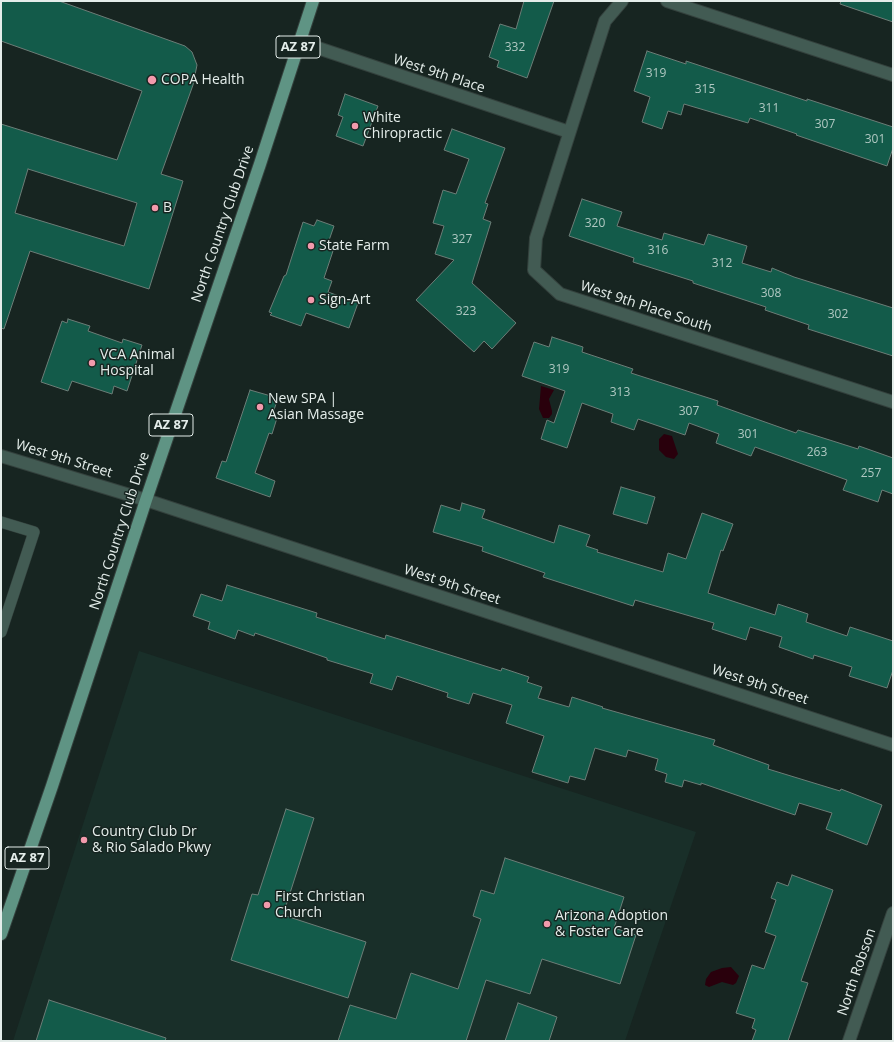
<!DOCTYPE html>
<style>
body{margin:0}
#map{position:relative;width:894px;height:1042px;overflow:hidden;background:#172521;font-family:"Open Sans",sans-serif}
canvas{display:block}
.frame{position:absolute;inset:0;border:2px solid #e4edea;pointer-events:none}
</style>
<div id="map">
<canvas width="894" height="1042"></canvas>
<div class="frame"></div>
</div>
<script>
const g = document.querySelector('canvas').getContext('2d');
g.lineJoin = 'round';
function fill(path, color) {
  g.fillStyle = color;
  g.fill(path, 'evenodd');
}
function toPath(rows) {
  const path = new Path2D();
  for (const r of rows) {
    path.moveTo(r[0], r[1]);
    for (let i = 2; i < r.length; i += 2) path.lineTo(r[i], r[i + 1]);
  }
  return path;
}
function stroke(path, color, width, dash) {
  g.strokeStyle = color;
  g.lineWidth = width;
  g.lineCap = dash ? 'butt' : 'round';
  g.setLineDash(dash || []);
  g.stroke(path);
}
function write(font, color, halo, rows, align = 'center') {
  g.font = font + ' "Open Sans",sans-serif';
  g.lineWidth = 3;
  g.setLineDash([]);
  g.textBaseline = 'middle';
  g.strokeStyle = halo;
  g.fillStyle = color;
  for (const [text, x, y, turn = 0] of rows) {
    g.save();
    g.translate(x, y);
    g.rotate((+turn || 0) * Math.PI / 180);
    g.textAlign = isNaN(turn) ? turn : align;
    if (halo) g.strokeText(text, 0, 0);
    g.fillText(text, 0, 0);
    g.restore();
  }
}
fill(toPath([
 [139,651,696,832,625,1041,13,1041]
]), '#192f29');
fill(toPath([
 [541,386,554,390,549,399,552,411,552,414,549,418,543,418,539,409],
 [664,434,672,436,678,454,674,459,666,457,659,450,659,439],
 [731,967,739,976,736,983,733,985,722,982,709,987,705,985,706,979,711,972,722,968]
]), '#29000c');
const building = toPath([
 [1,1,59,1,185,46,192,52,197,65,193,85,161,174,183,181,149,289,30,251,4,329,1,328,1,124,117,160,142,91,1,41,1,1],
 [28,169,137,203,124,246,15,213,28,169],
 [524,1,554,1,527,78,497,67,499,61,489,57,500,24,516,29,524,1],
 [841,1,893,1,893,22,840,4,841,1],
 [647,51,686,64,686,61,807,101,807,99,893,127,893,148,887,166,796,135,797,134,750,118,748,123,684,104,681,115,668,111,662,129,642,122,650,97,634,91,647,51],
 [345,94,378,106,363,146,336,136,343,117,338,115,345,94],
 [452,129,505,148,485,203,488,204,483,219,491,222,472,283,516,323,492,349,484,341,474,352,416,300,454,260,435,254,444,226,433,223,443,190,456,194,469,159,444,150,452,129],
 [582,199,622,212,617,226,662,240,664,233,704,245,708,234,747,246,742,263,771,272,772,268,794,277,893,308,893,356,808,329,809,325,765,310,766,307,693,283,693,281,633,262,634,258,569,236,582,199],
 [317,220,334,226,326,249,333,251,324,278,332,281,328,292,358,303,349,328,306,313,301,326,270,315,272,313,269,312,284,276,286,275,303,222,314,226,317,220],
 [68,319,90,326,88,331,122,343,123,339,142,345,127,391,114,386,112,394,72,381,68,391,41,382,62,321,67,323,68,319],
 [552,337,583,347,582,352,633,369,631,373,718,401,717,405,796,433,798,430,858,449,859,446,893,458,893,494,882,490,878,502,843,490,847,480,755,447,751,456,716,443,719,434,689,423,685,435,638,419,634,430,611,422,613,414,582,403,567,448,541,439,547,420,554,423,565,391,522,376,534,342,549,347,552,337],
 [250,390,278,398,272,416,277,418,272,434,269,433,255,473,275,481,270,497,216,478,222,461,226,462,250,390],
 [621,487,655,497,647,524,613,514,621,487],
 [462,503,485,510,482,518,554,543,559,525,590,535,586,546,598,550,597,552,663,572,668,553,686,559,702,513,733,524,723,551,721,550,708,593,775,615,778,604,808,614,806,622,847,636,850,627,893,641,893,670,887,688,849,676,852,667,814,655,813,659,779,647,782,637,750,627,746,640,712,629,714,623,635,600,633,606,543,577,545,573,482,551,483,547,433,532,441,505,460,511,462,503],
 [227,585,317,613,316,617,385,639,386,635,501,671,502,668,529,677,527,682,542,687,538,698,569,707,572,697,603,707,602,708,715,740,713,745,769,765,768,769,840,791,841,789,882,805,867,845,826,829,832,813,799,803,795,815,701,783,701,785,684,780,682,787,665,782,667,774,655,770,658,759,628,750,626,757,595,748,585,780,570,776,568,783,532,772,544,736,506,723,512,705,473,693,469,704,447,697,448,693,397,676,392,690,370,683,373,674,327,660,327,658,255,633,254,636,238,630,235,639,208,629,210,622,193,616,201,594,222,601,227,585],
 [286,809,314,818,283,915,366,942,348,998,231,960,252,894,258,895,286,809],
 [505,858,624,897,614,928,636,935,620,984,542,959,530,994,486,980,466,1041,338,1041,350,1005,396,1019,411,973,458,989,481,919,473,916,481,890,494,894,505,858],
 [792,875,833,890,801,981,808,983,788,1041,752,1041,756,1030,752,1028,755,1019,736,1013,752,965,764,969,776,936,765,932,776,900,771,898,777,882,788,886,792,875],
 [49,1000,166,1038,165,1041,36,1041,49,1000],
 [518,1003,557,1017,549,1041,505,1041,518,1003]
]);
fill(building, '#135b4a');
stroke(building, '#6c7d77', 1);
const lane = toPath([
 [1,522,34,532,1,632]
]);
const street = toPath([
 [622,1,605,21,536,238,534,270,560,294,893,402],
 [667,1,893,75],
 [300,42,569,132],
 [1,456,146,500,893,745],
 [849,1041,893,913]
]);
const primary = toPath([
 [1,934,52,786,146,500,260,164,313,1]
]);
stroke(lane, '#34413d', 12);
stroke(street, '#34413d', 14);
stroke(primary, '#34413d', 14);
stroke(lane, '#425b53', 11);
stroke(street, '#425b53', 12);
stroke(primary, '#5f9484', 12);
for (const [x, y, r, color] of [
 [152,80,5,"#f29aac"],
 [355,126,4,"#f29aac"],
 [155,208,4,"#f29aac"],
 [311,246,4,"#f29aac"],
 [311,300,4,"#f29aac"],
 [92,363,4,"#f29aac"],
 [260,407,4,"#f29aac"],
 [84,840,4,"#f29aac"],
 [267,905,4,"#f29aac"],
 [547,924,4,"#f29aac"]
]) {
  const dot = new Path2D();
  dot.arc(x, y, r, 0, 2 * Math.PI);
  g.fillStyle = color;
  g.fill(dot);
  stroke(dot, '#172521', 1.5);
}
write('12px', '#b0c8c2', null, [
 ["332",515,48],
 ["319",656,74],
 ["315",705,90],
 ["311",769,109],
 ["307",825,125],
 ["301",875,140],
 ["320",595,224],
 ["327",462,240],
 ["316",658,251],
 ["312",722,264],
 ["308",771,294],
 ["323",466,312],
 ["302",838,315],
 ["319",559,370],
 ["313",620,393],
 ["307",689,412],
 ["301",748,435],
 ["263",817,453],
 ["257",871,474]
]);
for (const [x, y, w] of [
 [298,47,44],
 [171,425,44],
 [27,858,44]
]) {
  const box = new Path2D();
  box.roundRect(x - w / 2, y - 11, w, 22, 3);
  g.fillStyle = '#172521';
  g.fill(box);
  stroke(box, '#e4edea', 1);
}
write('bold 13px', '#e4edea', null, [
 ["AZ 87",298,47],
 ["AZ 87",171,425],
 ["AZ 87",27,858]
]);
write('14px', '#e4edea', '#172521', [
 ["West 9th Place",439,74,18],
 ["North Country Club Drive",223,224,-71],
 ["West 9th Place South",646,307,18],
 ["West 9th Street",64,459,17],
 ["North Country Club Drive",120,531,-72],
 ["West 9th Street",452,585,18],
 ["West 9th Street",760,685,18],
 ["North Robson",857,972,-71]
]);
write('14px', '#e4edea', '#172521', [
 ["COPA Health",161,80],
 ["White",363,118],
 ["Chiropractic",363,134],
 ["B",163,208],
 ["State Farm",319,246],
 ["Sign-Art",319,300],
 ["VCA Animal",100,355],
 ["Hospital",100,371],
 ["New SPA |",268,399],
 ["Asian Massage",268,415],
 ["Country Club Dr",92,832],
 ["& Rio Salado Pkwy",92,848],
 ["First Christian",275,897],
 ["Church",275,913],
 ["Arizona Adoption",555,916],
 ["& Foster Care",555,932]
], 'left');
</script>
